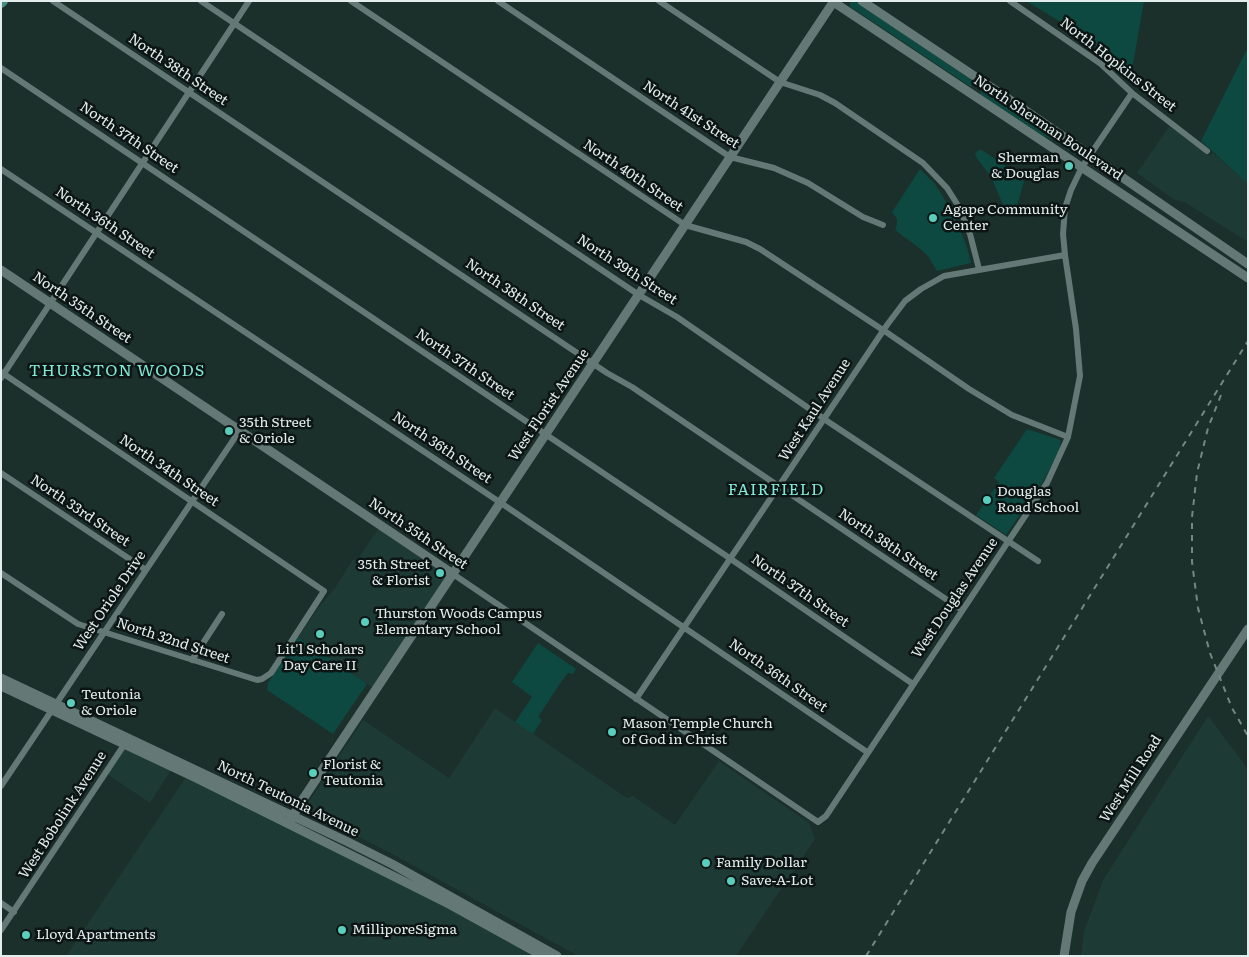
<!DOCTYPE html>
<style>
body{margin:0}
#map{position:relative;width:1249px;height:957px;overflow:hidden;background:#1b2f2b;font-family:Literata,serif}
canvas{display:block}
.frame{position:absolute;inset:0;border:2px solid #e2eeec;pointer-events:none}
</style>
<div id="map">
<canvas width="1249" height="957"></canvas>
<div class="frame"></div>
</div>
<script>
const g = document.querySelector('canvas').getContext('2d');
g.lineJoin = 'round';
function fill(path, color) {
  g.fillStyle = color;
  g.fill(path, 'evenodd');
}
function toPath(rows) {
  const path = new Path2D();
  for (const r of rows) {
    path.moveTo(r[0], r[1]);
    for (let i = 2; i < r.length; i += 2) path.lineTo(r[i], r[i + 1]);
  }
  return path;
}
function stroke(path, color, width, dash) {
  g.strokeStyle = color;
  g.lineWidth = width;
  g.lineCap = dash ? 'butt' : 'round';
  g.setLineDash(dash || []);
  g.stroke(path);
}
function write(font, color, halo, rows, align = 'center') {
  g.font = font + ' Literata,serif';
  g.lineWidth = 5;
  g.setLineDash([]);
  g.textBaseline = 'middle';
  g.strokeStyle = halo;
  g.fillStyle = color;
  for (const [text, x, y, turn = 0] of rows) {
    g.save();
    g.translate(x, y);
    g.rotate((+turn || 0) * Math.PI / 180);
    g.textAlign = isNaN(turn) ? turn : align;
    if (halo) g.strokeText(text, 0, 0);
    g.fillText(text, 0, 0);
    g.restore();
  }
}
fill(toPath([
 [1170,125,1209,155,1213,153,1248,184,1248,242,1186,203,1173,199,1137,173],
 [381,525,453,574,376,690,298,637,319,607,335,588,353,559,357,560],
 [495,708,627,798,633,796,675,825,719,761,809,823,815,839,736,956,578,956,392,854,304,809,363,720,449,778],
 [1208,716,1248,769,1248,956,1081,956,1084,931,1103,880],
 [124,744,173,767,150,803,107,774],
 [188,774,543,956,66,956]
]), '#1d3a35');
fill(toPath([
 [851,1,855,1,973,81,974,82,971,87,849,6],
 [1026,1,1144,1,1132,70,1074,30],
 [1248,47,1248,184,1201,141],
 [983,89,985,89,1076,150,1073,153,1053,140,1043,136,981,95,980,91],
 [978,150,982,150,1022,177,1024,182,1014,216,1009,216,1007,214,991,177,976,157,975,154],
 [920,169,935,184,954,214,967,247,971,263,937,271,928,256,919,248,895,230,897,224,897,219,892,212],
 [1027,429,1061,440,1059,451,1043,482,1006,535,976,515,999,482,994,478],
 [298,637,367,684,333,734,267,690,268,683],
 [538,643,576,669,573,674,568,673,561,682,538,717,542,720,533,734,515,722,532,697,512,682]
]), '#0d4841');
stroke(toPath([
 [53,1,607,373,632,387,962,610],
 [201,1,639,295,677,317,830,423,1038,561],
 [351,1,685,225,746,242,760,249,889,334,969,389,1012,415,1068,437],
 [498,1,730,157,774,168,808,183,863,217,883,225],
 [659,1,780,82,820,95,835,103,923,163,947,188,959,207,970,234,979,269],
 [1010,1,1101,64,1132,93,1207,151],
 [1,68,725,555,913,684],
 [1,169,501,503,867,752],
 [1,372,324,591,271,673,262,679,257,680,78,624,1,573],
 [1,378,249,1],
 [1,473,146,570],
 [453,574,818,822,826,816,1047,483,1068,437,1080,376,1076,329,1065,255,1063,234,1065,208,1071,190,1082,167,1132,93],
 [192,660,222,614],
 [636,699,887,325,905,301,921,289,944,276,1065,255],
 [1,786,240,430],
 [1,903,14,912],
 [1,930,126,742]
]), '#647975', 6);
stroke(toPath([
 [832,1,1248,278],
 [862,1,1016,104,1248,264],
 [1,270,453,574],
 [1,678,348,842,392,864,557,956],
 [1,686,196,778,355,857,449,904,543,956],
 [289,824,299,805,834,1],
 [1064,956,1071,912,1082,881,1092,863,1248,629]
]), '#647975', 9);
stroke(toPath([
 [1,3,3,1]
]), '#4a8b81', 10);
stroke(toPath([
 [1221,395,1208,428,1197,473,1192,517,1192,562,1198,608,1210,653,1232,708,1248,736],
 [866,956,1248,341]
]), '#768683', 2, [6, 6]);
for (const [x, y, r, color] of [
 [1069,166,5,"#5acebd"],
 [933,218,5,"#5acebd"],
 [229,431,5,"#5acebd"],
 [987,500,5,"#5acebd"],
 [440,573,5,"#5acebd"],
 [365,622,5,"#5acebd"],
 [320,634,5,"#5acebd"],
 [71,703,5,"#5acebd"],
 [612,732,5,"#5acebd"],
 [313,773,5,"#5acebd"],
 [706,863,5,"#5acebd"],
 [731,881,5,"#5acebd"],
 [342,930,5,"#5acebd"],
 [26,935,5,"#5acebd"]
]) {
  const dot = new Path2D();
  dot.arc(x, y, r, 0, 2 * Math.PI);
  g.fillStyle = color;
  g.fill(dot);
  stroke(dot, '#0c1513', 2);
}
write('14px', '#e2eeec', '#0c1513', [
 ["North Hopkins Street",1118,65,38],
 ["North 38th Street",178,70,34],
 ["North 41st Street",691,115,33],
 ["North Sherman Boulevard",1048,128,34],
 ["North 37th Street",129,138,34],
 ["North 40th Street",633,176,34],
 ["North 36th Street",105,223,34],
 ["North 39th Street",627,270,33],
 ["North 38th Street",515,295,34],
 ["North 35th Street",82,308,34],
 ["North 37th Street",465,365,34],
 ["West Florist Avenue",549,405,-56],
 ["West Kaul Avenue",815,410,-57],
 ["North 36th Street",442,448,34],
 ["North 34th Street",169,471,34],
 ["North 33rd Street",80,511,34],
 ["North 35th Street",418,534,34],
 ["North 38th Street",888,545,34],
 ["North 37th Street",800,591,35],
 ["West Douglas Avenue",955,598,-56],
 ["West Oriole Drive",110,601,-56],
 ["North 32nd Street",173,641,18],
 ["North 36th Street",778,676,35],
 ["West Mill Road",1131,779,-57],
 ["North Teutonia Avenue",288,799,26],
 ["West Bobolink Avenue",63,815,-57]
]);
write('14px', '#e2eeec', '#0c1513', [
 ["Sherman",1059,158,"right"],
 ["& Douglas",1059,174,"right"],
 ["Agape Community",943,210],
 ["Center",943,226],
 ["35th Street",239,423],
 ["& Oriole",239,439],
 ["Douglas",997,492],
 ["Road School",997,508],
 ["35th Street",430,565,"right"],
 ["& Florist",430,581,"right"],
 ["Thurston Woods Campus",375,614],
 ["Elementary School",375,630],
 ["Lit'l Scholars",320,650,"center"],
 ["Day Care II",320,666,"center"],
 ["Teutonia",81,695],
 ["& Oriole",81,711],
 ["Mason Temple Church",622,724],
 ["of God in Christ",622,740],
 ["Florist &",323,765],
 ["Teutonia",323,781],
 ["Family Dollar",716,863],
 ["Save-A-Lot",741,881],
 ["MilliporeSigma",352,930],
 ["Lloyd Apartments",36,935]
], 'left');
g.letterSpacing = '1px';
write('16px', '#81e9d8', '#0c1513', [
 ["THURSTON WOODS",117,371],
 ["FAIRFIELD",776,490]
]);
g.letterSpacing = '0px';
</script>
